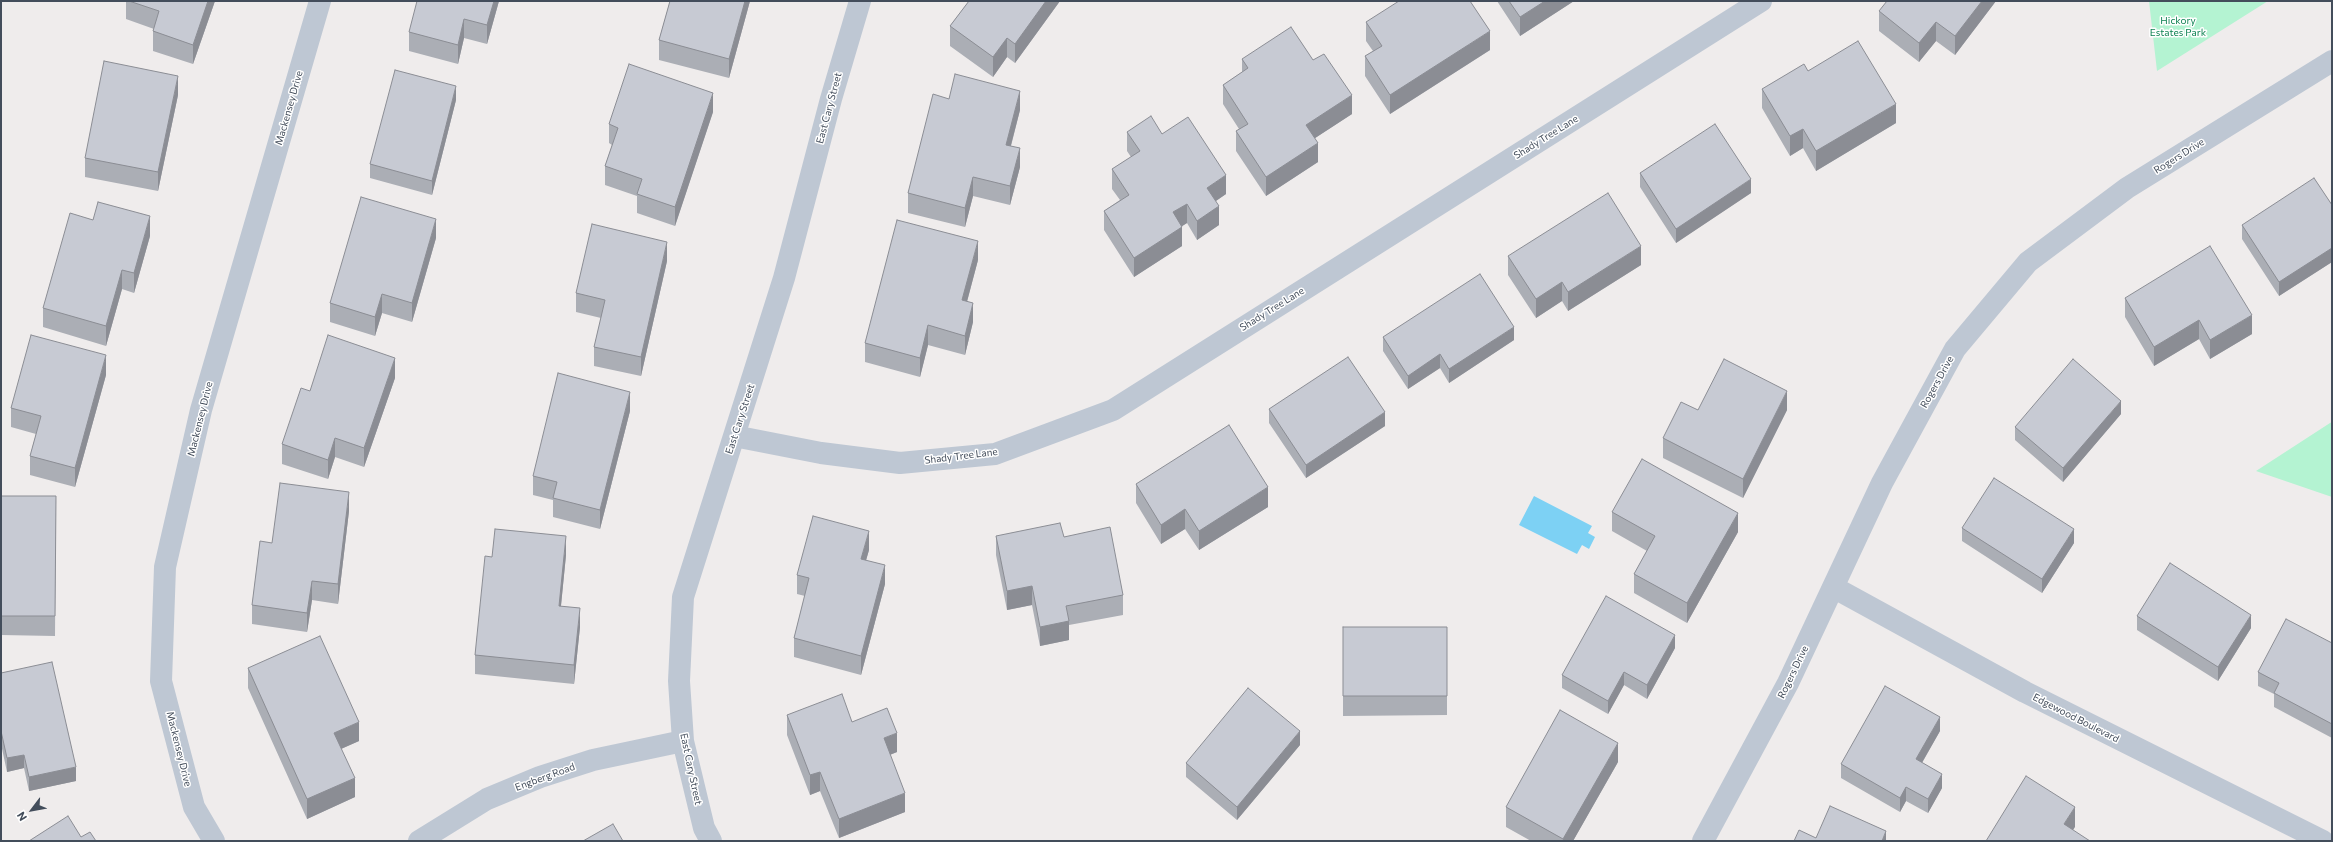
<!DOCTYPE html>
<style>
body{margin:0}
#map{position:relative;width:2333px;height:842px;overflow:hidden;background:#efecec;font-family:Commissioner,sans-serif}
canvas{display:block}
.frame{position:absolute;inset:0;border:2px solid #434d5b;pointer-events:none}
.north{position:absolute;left:12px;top:790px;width:40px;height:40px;-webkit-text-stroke:3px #fff;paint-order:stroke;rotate:238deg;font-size:11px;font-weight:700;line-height:16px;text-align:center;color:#434d5b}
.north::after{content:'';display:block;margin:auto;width:14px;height:18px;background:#434d5b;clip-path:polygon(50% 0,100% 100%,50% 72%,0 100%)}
</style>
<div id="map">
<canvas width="2333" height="842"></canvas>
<div class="frame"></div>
<div class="north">N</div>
</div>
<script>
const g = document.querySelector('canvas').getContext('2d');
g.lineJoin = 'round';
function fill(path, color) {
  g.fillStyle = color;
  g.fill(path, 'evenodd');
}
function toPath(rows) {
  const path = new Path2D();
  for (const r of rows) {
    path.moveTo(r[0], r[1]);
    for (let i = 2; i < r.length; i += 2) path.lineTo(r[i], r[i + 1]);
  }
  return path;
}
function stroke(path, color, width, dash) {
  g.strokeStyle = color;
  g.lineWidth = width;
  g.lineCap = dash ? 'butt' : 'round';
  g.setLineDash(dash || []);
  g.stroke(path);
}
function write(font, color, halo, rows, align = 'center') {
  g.font = font + ' Commissioner,sans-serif';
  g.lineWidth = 3;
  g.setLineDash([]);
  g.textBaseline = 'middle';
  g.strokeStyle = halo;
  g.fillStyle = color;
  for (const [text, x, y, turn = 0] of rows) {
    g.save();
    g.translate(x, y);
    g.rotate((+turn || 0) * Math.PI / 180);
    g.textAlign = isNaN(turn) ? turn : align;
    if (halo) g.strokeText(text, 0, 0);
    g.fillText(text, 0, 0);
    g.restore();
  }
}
fill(toPath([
 [2149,1,2268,1,2157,71],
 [2332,422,2332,497,2256,471,2330,423]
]), '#b4f3d2');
fill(toPath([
 [1534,496,1592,526,1588,533,1595,537,1589,549,1582,545,1577,554,1519,525]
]), '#7dd1f4');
stroke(toPath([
 [734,436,821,453,900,463,995,454,1113,410,1761,1],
 [1833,587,2025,692,2323,841],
 [214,841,194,807,161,681,165,567,201,410,320,1],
 [419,841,487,799,540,777,593,760,683,741],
 [711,841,704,828,683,741,679,681,683,597,784,278,831,99,860,1],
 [1703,841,1788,683,1882,483,1955,349,2028,262,2127,188,2332,61]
]), '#bec7d3', 22);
fill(toPath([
 [126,1,215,1,193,64,153,51,153,31,154,29,126,19],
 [499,1,487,44,464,38,458,64,409,51,409,32],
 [670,1,750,1,729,78,659,60,659,40],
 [969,1,1060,1,1015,63,1007,57,993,77,950,46,950,26],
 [1497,1,1574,1,1520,36],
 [1996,1,1955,55,1936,41,1919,62,1879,31,1879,11],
 [1366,22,1490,50,1390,114,1365,76,1365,56,1373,51,1366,41],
 [1242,59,1313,60,1352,114,1315,138,1318,162,1266,196,1236,151,1236,131,1239,129,1223,104,1223,85,1242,72],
 [1808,71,1896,123,1816,171,1803,148,1790,156,1762,108,1762,89],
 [178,95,158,191,85,177,85,158],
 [949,99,1020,110,1011,146,1020,167,1010,205,973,196,965,227,908,213,908,193],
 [456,100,432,195,370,178,370,164],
 [713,112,675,226,637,213,637,196,605,185,605,166,612,145,609,143,609,124],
 [1127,132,1162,134,1226,194,1216,201,1219,225,1197,240,1187,223,1182,226,1182,246,1134,277,1104,230,1104,211,1120,200,1112,189,1112,169,1131,157,1127,151],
 [1640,173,1751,193,1676,243,1640,187],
 [2332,205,2332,262,2279,296,2242,239,2242,225],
 [150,236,134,293,122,289,106,346,43,327,43,308],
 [436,238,412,322,382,313,375,336,330,322,330,303],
 [1508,256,1641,265,1568,311,1562,301,1536,318,1508,275],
 [978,260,967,302,973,322,965,355,928,345,920,377,865,362,865,343],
 [667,261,641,376,594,366,594,347,601,318,576,312,576,293],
 [2125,298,2252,334,2210,359,2199,339,2154,366,2125,317],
 [1383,337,1514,340,1449,383,1440,368,1408,389,1383,351],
 [106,375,75,487,30,475,30,456,36,434,11,427,11,408],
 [395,378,364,467,335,457,328,479,282,464,282,444,310,391],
 [1269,409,1385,426,1306,478,1269,423],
 [1698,410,1787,410,1743,498,1663,458,1663,438],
 [630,411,600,529,553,517,553,500,533,495,533,476],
 [2121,414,2063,482,2015,440,2015,427],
 [1136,484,1268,507,1199,550,1185,529,1161,544,1136,503],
 [1,496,56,496,55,636,1,635],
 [349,511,338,604,312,600,307,632,252,624,252,605,272,543],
 [1612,512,1738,532,1687,623,1634,593,1634,574,1647,551,1612,531],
 [1962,528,2074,543,2042,593,1962,541],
 [996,536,1064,537,1123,595,1123,615,1069,625,1069,640,1040,646,1032,605,1007,610,996,555],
 [869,550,866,560,885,584,861,675,794,657,794,638,805,596,797,594,797,575],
 [566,555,561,606,580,627,574,684,475,674,475,655,492,557],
 [2137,616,2251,628,2218,681,2137,630],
 [1343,627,1447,627,1447,715,1343,716],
 [2332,643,2332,738,2274,707,2274,694,2258,686,2258,672],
 [1675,648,1647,699,1624,685,1608,714,1562,688,1562,675],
 [248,668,359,741,341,749,355,797,307,819,248,688],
 [1,673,76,781,29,791,24,768,7,772,1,744],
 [787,715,852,722,897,752,890,755,905,812,839,838,820,791,810,795,787,735],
 [1940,731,1922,763,1942,788,1928,813,1906,801,1900,812,1841,778,1841,764],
 [1300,745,1237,820,1186,777,1186,763],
 [1618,762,1573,841,1531,841,1506,827,1506,807]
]), '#abaeb5');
fill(toPath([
 [208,1,215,1,193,64,193,45],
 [494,1,499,1,487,44,487,25],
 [745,1,750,1,729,78,729,59],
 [1046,1,1060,1,1015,63,1015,44],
 [1545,1,1574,1,1520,36,1520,17],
 [1982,1,1996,1,1955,55,1955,36],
 [464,19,464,38,458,64,458,45],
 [1936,22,1936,41,1919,62,1919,43],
 [1490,31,1490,50,1390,114,1390,95],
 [1007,38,1007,57,993,77,993,57],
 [178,76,178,95,158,191,158,172],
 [456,86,456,100,432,195,432,181],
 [1020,91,1020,110,1006,164,1006,145],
 [713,93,713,112,675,226,675,207],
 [1352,95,1352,114,1306,144,1306,125],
 [1896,104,1896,123,1816,171,1816,151],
 [1803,129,1803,148,1790,156,1790,136],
 [1318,143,1318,162,1266,196,1266,177],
 [1020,148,1020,167,1010,205,1010,186],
 [1226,175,1226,194,1207,207,1207,188],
 [973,177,973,196,965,227,965,208],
 [1751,179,1751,193,1676,243,1676,229],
 [1187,204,1187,223,1173,232,1173,212],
 [1219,206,1219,225,1197,240,1197,221],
 [150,216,150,236,134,293,134,273],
 [436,219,436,238,412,322,412,303],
 [1182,227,1182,246,1134,277,1134,258],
 [978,241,978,260,962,320,962,300],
 [667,242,667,261,641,376,641,357],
 [1641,246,1641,265,1568,311,1568,292],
 [2332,248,2332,262,2279,296,2279,282],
 [122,270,122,289,106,346,106,326],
 [1562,282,1562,301,1536,318,1536,299],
 [382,294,382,313,375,336,375,317],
 [973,303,973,322,965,355,965,336],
 [2252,315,2252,334,2210,359,2210,340],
 [2199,320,2199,339,2154,366,2154,347],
 [928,325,928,345,920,377,920,358],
 [1514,327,1514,340,1449,383,1449,369],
 [1440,354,1440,368,1408,389,1408,376],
 [106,355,106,375,75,487,75,468],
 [395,358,395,378,364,467,364,448],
 [1787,391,1787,410,1743,498,1743,479],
 [630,392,630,411,600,529,600,510],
 [2121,401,2121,414,2063,482,2063,468],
 [1385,412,1385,426,1306,478,1306,465],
 [335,438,335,457,328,479,328,460],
 [1268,487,1268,507,1199,550,1199,531],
 [349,492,349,511,338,604,338,584],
 [1185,509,1185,529,1161,544,1161,525],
 [1738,513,1738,532,1687,623,1687,603],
 [2074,529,2074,543,2042,593,2042,579],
 [869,531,869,550,861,578,861,559],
 [566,536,566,555,559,625,559,606],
 [885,565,885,584,861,675,861,656],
 [312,581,312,600,307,632,307,613],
 [1032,586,1032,605,1007,610,1007,591],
 [580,608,580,627,574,684,574,665],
 [2251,615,2251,628,2218,681,2218,667],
 [1069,621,1069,640,1040,646,1040,627],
 [1675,635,1675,648,1647,699,1647,685],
 [1624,672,1624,685,1608,714,1608,701],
 [1940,717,1940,731,1916,773,1916,759],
 [359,722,359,741,334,752,334,733],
 [1300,731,1300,745,1237,820,1237,807],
 [897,733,897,752,884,757,884,738],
 [1618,743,1618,762,1573,841,1563,841,1563,839],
 [24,755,24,768,7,772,7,758],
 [76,767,76,781,29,791,29,777],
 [820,772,820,791,810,795,810,775],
 [1942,774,1942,788,1928,813,1928,799],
 [355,778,355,797,307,819,307,799],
 [1906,787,1906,801,1900,812,1900,798],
 [905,793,905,812,839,838,839,819],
 [2075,807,2075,827,2066,841,2064,824],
 [1886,831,1886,841,1882,841]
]), '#8b8d94');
const building = toPath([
 [129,1,208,1,193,45,153,31,159,11,129,1],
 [417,1,494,1,487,25,464,19,458,45,409,32,417,1],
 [670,1,745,1,729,59,659,40,670,1],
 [969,1,1046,1,1015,44,1007,38,993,57,950,26,969,1],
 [1399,1,1470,1,1490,31,1390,95,1365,56,1382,46,1366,22,1399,1],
 [1509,1,1545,1,1520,17,1509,1],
 [1887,1,1982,1,1955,36,1936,22,1919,43,1879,11,1887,1],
 [1291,27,1313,60,1324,54,1352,95,1306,125,1318,143,1266,177,1236,131,1248,124,1223,85,1248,68,1242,59,1291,27],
 [1858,41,1896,104,1816,151,1803,129,1790,136,1762,89,1804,64,1808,71,1858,41],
 [104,61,178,76,158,172,85,158,104,61],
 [629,64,713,93,675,207,637,194,642,179,605,166,618,128,609,124,629,64],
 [395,70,456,86,432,181,370,164,395,70],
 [955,74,1020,91,1006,145,1020,148,1010,186,973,177,965,208,908,193,933,94,949,99,955,74],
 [1151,116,1162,134,1188,117,1226,175,1207,188,1219,206,1197,221,1187,204,1173,212,1182,227,1134,258,1104,211,1129,195,1112,169,1140,151,1127,132,1151,116],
 [1715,124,1751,179,1676,229,1640,173,1715,124],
 [2314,178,2332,205,2332,248,2279,282,2242,225,2314,178],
 [1608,193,1641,246,1568,292,1562,282,1536,299,1508,256,1608,193],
 [361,197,436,219,412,303,382,294,375,317,330,303,361,197],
 [98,202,150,216,134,273,122,270,106,326,43,308,70,213,93,220,98,202],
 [897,220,978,241,962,300,973,303,965,336,928,325,920,358,865,343,897,220],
 [592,224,667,242,641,357,594,347,605,300,576,293,592,224],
 [2210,246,2252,315,2210,340,2199,320,2154,347,2125,298,2210,246],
 [1480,274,1514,327,1449,369,1440,354,1408,376,1383,337,1480,274],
 [31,335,106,355,75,468,30,456,41,416,11,408,31,335],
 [328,335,395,358,364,448,335,438,328,460,282,444,301,388,310,391,328,335],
 [1348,357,1385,412,1306,465,1269,409,1348,357],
 [1724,359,1787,391,1743,479,1663,438,1681,402,1698,410,1724,359],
 [2073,359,2121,401,2063,468,2015,427,2073,359],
 [558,373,630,392,600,510,553,498,557,482,533,476,558,373],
 [1229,425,1268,487,1199,531,1185,509,1161,525,1136,484,1229,425],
 [1642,459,1738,513,1687,603,1634,574,1655,536,1612,512,1642,459],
 [1994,478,2074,529,2042,579,1962,528,1994,478],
 [280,483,349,492,338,584,312,581,307,613,252,605,260,541,272,543,280,483],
 [1,496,56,496,55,616,1,616,1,496],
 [813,516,869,531,861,559,885,565,861,656,794,638,809,578,797,575,813,516],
 [1060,523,1064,537,1110,527,1123,595,1066,606,1069,621,1040,627,1032,586,1007,591,996,536,1060,523],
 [495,529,566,536,559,606,580,608,574,665,475,655,485,556,492,557,495,529],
 [2170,563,2251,615,2218,667,2137,616,2170,563],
 [1606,596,1675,635,1647,685,1624,672,1608,701,1562,675,1606,596],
 [2286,619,2332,643,2332,724,2274,693,2279,683,2258,672,2286,619],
 [1343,627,1447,627,1447,696,1343,696,1343,627],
 [320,636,359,722,334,733,355,778,307,799,248,668,320,636],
 [52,662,76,767,29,777,24,755,7,758,1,731,1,673,52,662],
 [1885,686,1940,717,1916,759,1942,774,1928,799,1906,787,1900,798,1841,764,1885,686],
 [1248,688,1300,731,1237,807,1186,763,1248,688],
 [842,694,852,722,887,708,897,733,884,738,905,793,839,819,820,772,810,775,787,715,842,694],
 [1560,710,1618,743,1563,839,1506,807,1560,710],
 [2026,776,2075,807,2064,824,2090,841,1986,841,2026,776],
 [1830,806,1886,831,1882,841,1794,841,1799,830,1816,838,1830,806],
 [68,816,81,837,90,832,96,841,29,841,68,816],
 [613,824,623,841,583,841,613,824]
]);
fill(building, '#c7cad3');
stroke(building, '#8b8d94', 1);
write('10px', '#0e8252', '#fff', [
 ["Hickory",2178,21],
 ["Estates Park",2178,33]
]);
write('10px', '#434d5b', '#fff', [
 ["Mackensey Drive",289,108,-74],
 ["East Cary Street",829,108,-75],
 ["Shady Tree Lane",1546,137,-32],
 ["Rogers Drive",2179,156,-32],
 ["Shady Tree Lane",1272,309,-32],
 ["Rogers Drive",1937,382,-61],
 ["Mackensey Drive",200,419,-76],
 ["East Cary Street",740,419,-72],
 ["Shady Tree Lane",961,456,-7],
 ["Rogers Drive",1793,672,-64],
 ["Edgewood Boulevard",2076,718,27],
 ["Mackensey Drive",179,749,76],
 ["East Cary Street",691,769,78],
 ["Engberg Road",545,777,-20]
]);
</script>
